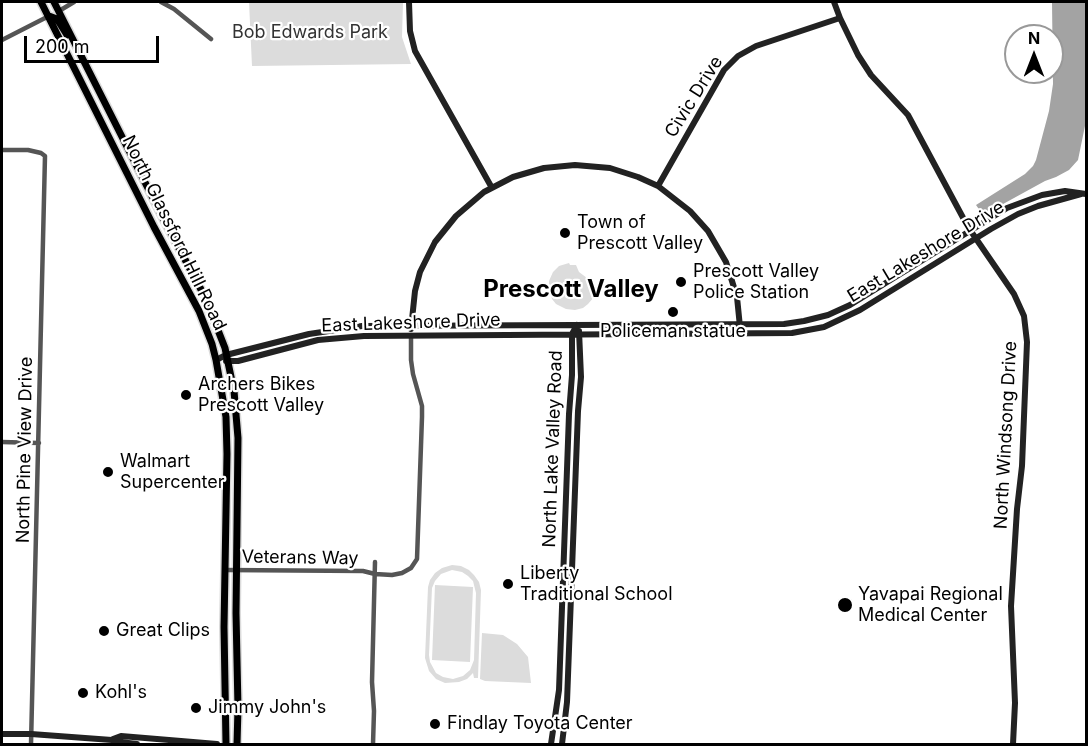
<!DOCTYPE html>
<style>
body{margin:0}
#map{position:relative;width:1088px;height:746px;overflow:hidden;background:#fff;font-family:Inter,sans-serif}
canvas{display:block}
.frame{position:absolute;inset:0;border:3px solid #000;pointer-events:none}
.north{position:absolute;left:1004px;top:24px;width:60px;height:60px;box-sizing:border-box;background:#fff;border:2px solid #999;border-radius:50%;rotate:0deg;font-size:16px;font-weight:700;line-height:24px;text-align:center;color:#000}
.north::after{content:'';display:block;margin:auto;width:21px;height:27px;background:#000;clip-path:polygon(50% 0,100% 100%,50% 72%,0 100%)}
.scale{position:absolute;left:24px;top:36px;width:135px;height:27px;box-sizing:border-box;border:3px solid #000;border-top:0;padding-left:8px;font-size:18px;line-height:21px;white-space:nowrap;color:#000;-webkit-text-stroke:4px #fff;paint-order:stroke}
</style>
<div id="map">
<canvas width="1088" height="746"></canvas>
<div class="frame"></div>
<div class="north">N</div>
<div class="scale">200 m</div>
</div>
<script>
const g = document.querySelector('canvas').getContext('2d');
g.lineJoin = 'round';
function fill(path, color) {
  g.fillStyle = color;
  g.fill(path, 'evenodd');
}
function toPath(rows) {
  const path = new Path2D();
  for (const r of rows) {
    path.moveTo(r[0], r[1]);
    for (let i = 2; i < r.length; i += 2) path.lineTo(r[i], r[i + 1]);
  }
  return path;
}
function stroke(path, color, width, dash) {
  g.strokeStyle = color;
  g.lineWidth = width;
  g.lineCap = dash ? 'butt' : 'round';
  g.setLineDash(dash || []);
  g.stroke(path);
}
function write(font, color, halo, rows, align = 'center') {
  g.font = font + ' Inter,sans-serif';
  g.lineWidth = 4.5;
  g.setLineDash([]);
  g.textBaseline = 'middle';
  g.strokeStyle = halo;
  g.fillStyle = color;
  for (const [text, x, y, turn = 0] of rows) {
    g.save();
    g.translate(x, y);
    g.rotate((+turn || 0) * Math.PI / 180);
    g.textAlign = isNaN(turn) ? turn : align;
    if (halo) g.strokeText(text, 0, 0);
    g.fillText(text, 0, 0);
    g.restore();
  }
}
fill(toPath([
 [249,2,403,2,402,37,411,64,252,66],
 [569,263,570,265,576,265,579,272,591,281,596,290,594,297,588,304,583,308,575,310,566,309,556,304,552,299,549,289,549,281,553,272,559,266],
 [452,565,461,566,469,570,474,575,479,582,481,590,478,678,474,678,473,673,467,679,459,682,445,683,436,679,429,671,425,658,428,587,430,580,435,573,442,568],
 [452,570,462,572,468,576,473,581,476,593,474,660,470,670,463,676,453,679,443,677,436,673,430,662,429,655,432,588,435,581,441,574],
 [435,585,473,587,470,662,432,660],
 [482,633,503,635,517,644,528,657,531,683,485,681,480,679]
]), '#dcdcdc');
fill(toPath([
 [1052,2,1086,2,1086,121,1078,160,1069,170,1056,177,1045,181,983,215,976,205,1025,174,1033,166,1036,160,1049,111,1053,84]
]), '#a3a3a3');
const primary = toPath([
 [41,2,154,227,199,311,212,344,216,360,226,417,227,454,224,627,226,744],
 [54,2,165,222,205,297,225,348,234,391,238,438,236,613,238,708,237,744],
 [49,16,57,19,67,35]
]);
stroke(primary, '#dbdbdb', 10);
stroke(toPath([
 [161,2,174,9,211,39],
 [59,11,74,2],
 [2,40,49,16],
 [2,150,28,150,41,153,45,156,31,744],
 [2,442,39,443],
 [225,570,363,571,375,574,392,575,402,573,411,568,417,559,422,417,422,406,413,374,411,360,411,335],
 [373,744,374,711,372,682,375,562]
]), '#555', 4.5);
stroke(toPath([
 [409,2,410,31,415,51,492,188],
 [834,2,840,18,858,55,871,75,908,115,968,227,1014,294,1024,316,1027,342,1022,466,1017,509,1011,606,1015,703,1013,744],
 [658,186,724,70,738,56,756,46,840,18],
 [411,329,415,291,420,272,435,242,456,216,484,192,513,177,544,168,575,165,610,168,638,177,658,186,690,211,708,231,726,262,737,297,740,327],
 [216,360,226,355,309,334,362,326,784,324,804,321,828,315,850,305,1007,208,1042,195,1065,191,1086,194],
 [226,361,238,361,318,340,364,336,792,333,824,327,860,310,991,229,1018,214,1038,206,1081,194],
 [2,734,31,734,112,740,120,742,137,744],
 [113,739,121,736,217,744],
 [551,744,559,690,569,414,572,375,572,334,577,325],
 [562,744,567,702,578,411,581,377,579,331]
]), '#222', 6);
stroke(primary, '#000', 7);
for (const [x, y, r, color] of [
 [565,233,6,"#000"],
 [681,282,6,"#000"],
 [673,312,6,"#000"],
 [186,395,6,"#000"],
 [108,472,6,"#000"],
 [508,584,6,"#000"],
 [845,605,8,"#000"],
 [104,631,6,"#000"],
 [83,693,6,"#000"],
 [196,708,6,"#000"],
 [435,724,6,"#000"]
]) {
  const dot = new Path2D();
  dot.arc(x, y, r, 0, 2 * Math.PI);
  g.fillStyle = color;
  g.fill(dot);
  stroke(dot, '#fff', 2);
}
write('18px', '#333', '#fff', [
 ["Bob Edwards Park",310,33]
]);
write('18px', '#000', '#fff', [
 ["Civic Drive",694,97,-58],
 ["North Glassford Hill Road",174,233,64],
 ["East Lakeshore Drive",926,252,-31],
 ["East Lakeshore Drive",411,323,-2],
 ["North Windsong Drive",1006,435,-87],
 ["North Lake Valley Road",553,449,-88],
 ["North Pine View Drive",25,450,-89],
 ["Veterans Way",300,558,1]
]);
write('18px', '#000', '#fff', [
 ["Town of",577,223],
 ["Prescott Valley",577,244],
 ["Prescott Valley",693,272],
 ["Police Station",693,293],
 ["Policeman statue",673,332,"center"],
 ["Archers Bikes",198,385],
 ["Prescott Valley",198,406],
 ["Walmart",120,462],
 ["Supercenter",120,483],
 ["Liberty",520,574],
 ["Traditional School",520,595],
 ["Yavapai Regional",858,595],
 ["Medical Center",858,616],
 ["Great Clips",116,631],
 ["Kohl's",95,693],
 ["Jimmy John's",208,708],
 ["Findlay Toyota Center",447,724]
], 'left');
write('bold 24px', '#000', '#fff', [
 ["Prescott Valley",571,290]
]);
</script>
